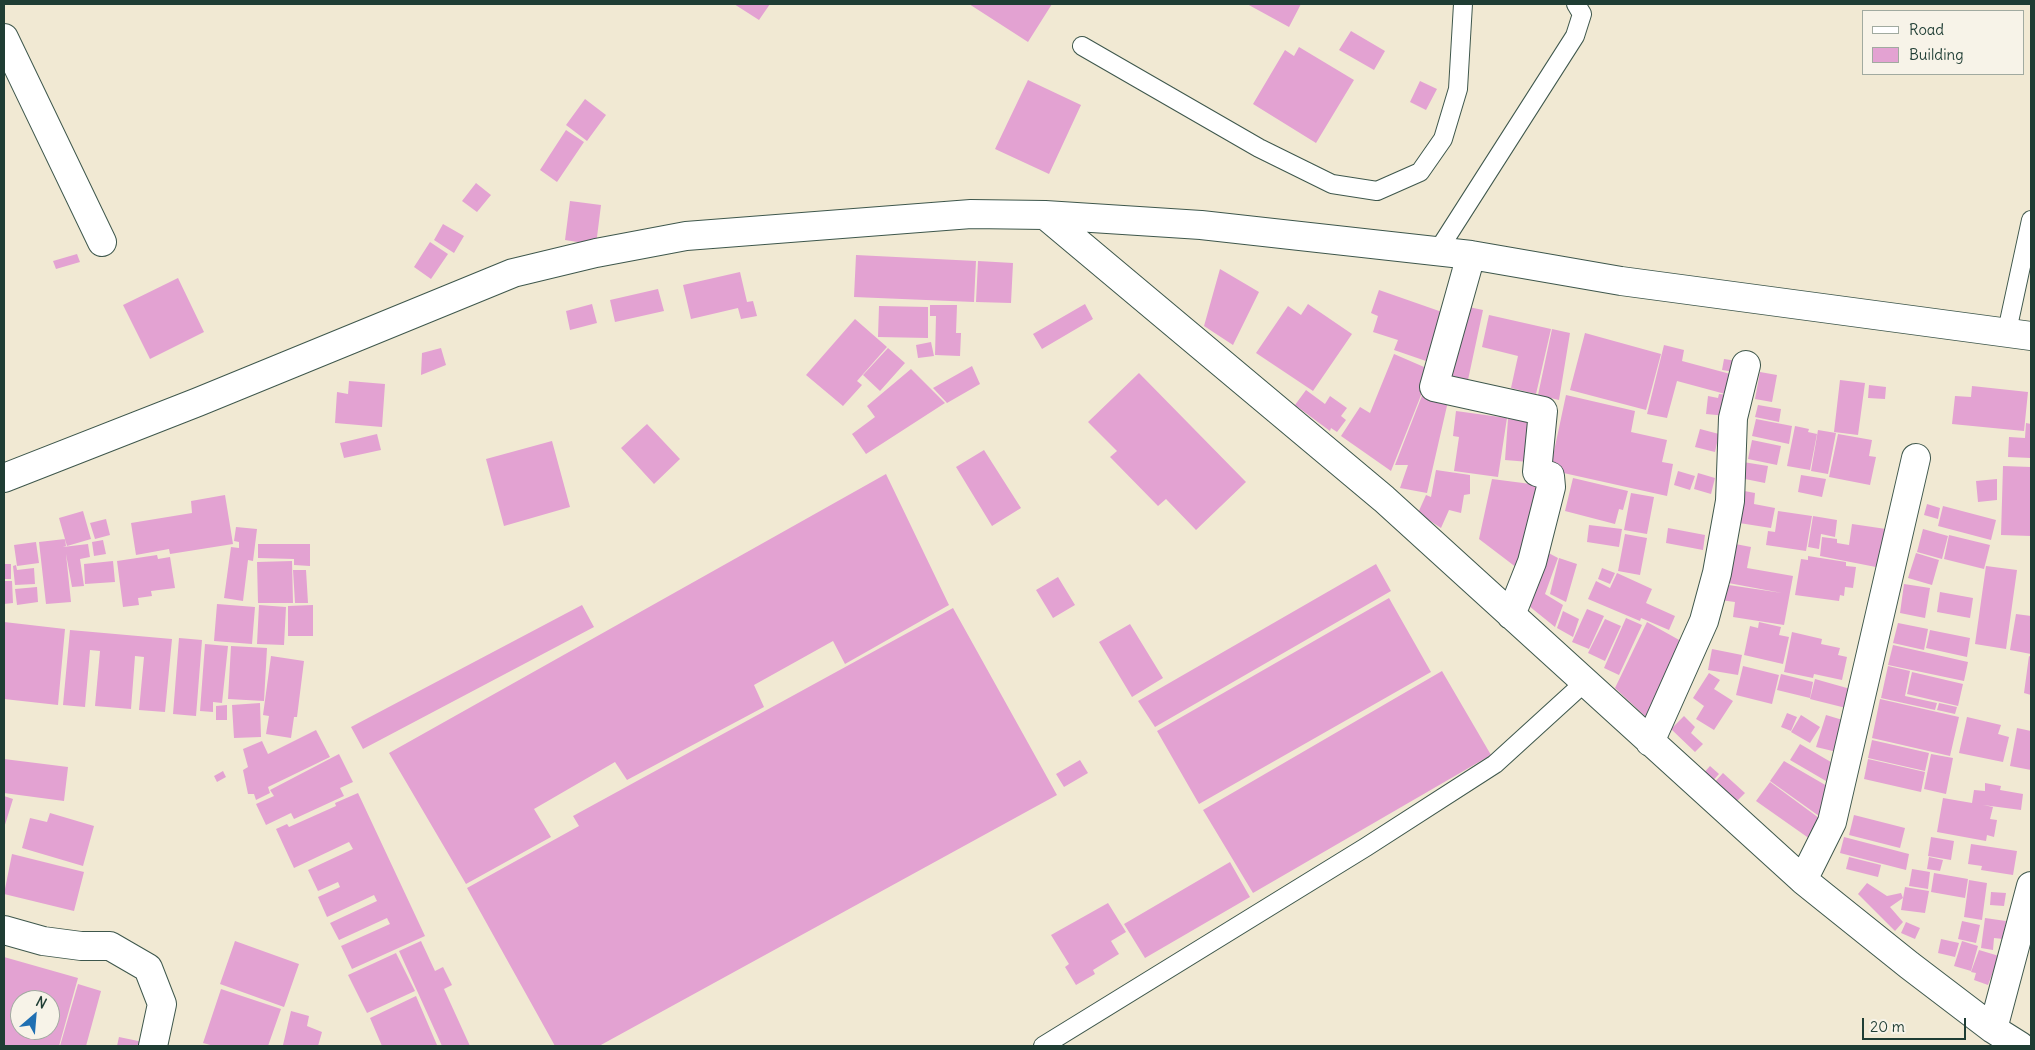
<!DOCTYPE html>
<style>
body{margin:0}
#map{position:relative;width:2035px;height:1050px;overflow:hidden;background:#f1e9d3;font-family:Delius,sans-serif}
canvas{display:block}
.frame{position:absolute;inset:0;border:5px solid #1f3d34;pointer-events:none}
.legend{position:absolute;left:1862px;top:10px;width:162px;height:65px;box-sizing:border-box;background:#f7f3e8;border:1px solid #a1aaa0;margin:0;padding:6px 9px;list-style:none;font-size:15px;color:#1f3d34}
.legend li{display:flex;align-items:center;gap:10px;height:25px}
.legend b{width:25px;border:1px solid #a1aaa0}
.north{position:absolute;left:10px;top:990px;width:50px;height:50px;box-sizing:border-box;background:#f7f3e8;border:1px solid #a1aaa0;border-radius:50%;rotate:27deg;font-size:14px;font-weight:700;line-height:20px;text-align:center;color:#1f3d34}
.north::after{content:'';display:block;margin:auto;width:18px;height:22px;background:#1f6fb2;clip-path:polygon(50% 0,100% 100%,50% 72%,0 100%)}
.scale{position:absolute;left:1862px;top:1018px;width:104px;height:22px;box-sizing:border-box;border:2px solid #1f3d34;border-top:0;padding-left:6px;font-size:15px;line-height:18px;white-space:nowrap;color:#1f3d34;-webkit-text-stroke:4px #f7f3e8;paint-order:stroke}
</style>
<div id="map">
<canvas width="2035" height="1050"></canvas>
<div class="frame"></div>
<ul class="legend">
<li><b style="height:6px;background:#fff"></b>Road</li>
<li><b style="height:14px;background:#e3a2d2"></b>Building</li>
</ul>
<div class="north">N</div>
<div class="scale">20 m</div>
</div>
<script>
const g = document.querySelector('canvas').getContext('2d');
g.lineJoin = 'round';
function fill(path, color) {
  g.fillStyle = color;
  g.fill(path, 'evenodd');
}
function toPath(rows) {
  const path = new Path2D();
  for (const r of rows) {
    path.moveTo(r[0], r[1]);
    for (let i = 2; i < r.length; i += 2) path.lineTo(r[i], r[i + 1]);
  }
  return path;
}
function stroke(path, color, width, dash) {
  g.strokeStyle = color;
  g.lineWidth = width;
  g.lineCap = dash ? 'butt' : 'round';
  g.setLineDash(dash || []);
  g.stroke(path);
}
fill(toPath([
 [734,4,770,4,759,20],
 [969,4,1052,4,1028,42],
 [1247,4,1301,4,1289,27],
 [1351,31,1385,51,1374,70,1339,50],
 [1299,47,1354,80,1316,143,1253,104,1285,50,1294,56],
 [1028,80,1081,105,1049,174,995,149],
 [1420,81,1437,89,1426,110,1410,102],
 [585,99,606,115,587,141,566,125],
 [566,130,584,142,557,182,540,170],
 [476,183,491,195,477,212,462,201],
 [570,201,601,205,596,245,565,240],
 [443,224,464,236,454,253,434,240],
 [430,242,448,254,431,279,414,267],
 [77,254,80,262,56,269,53,261],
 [856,255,976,261,974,302,854,297],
 [978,261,1013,263,1011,303,976,302],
 [1220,269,1259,292,1233,345,1204,326],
 [740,272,747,302,753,301,757,316,741,319,738,308,691,319,683,285],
 [178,278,204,332,150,359,123,305],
 [658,289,664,311,615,322,610,300],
 [1379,290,1442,312,1426,361,1394,350,1398,340,1373,332,1378,316,1371,313],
 [592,304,597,323,570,330,566,311],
 [1085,304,1093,319,1042,349,1033,334],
 [1308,304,1352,334,1313,391,1256,353,1288,306,1301,315],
 [930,305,957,305,956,333,961,333,960,356,935,355,936,316,930,316],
 [879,306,928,307,928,338,878,337],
 [1464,306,1483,310,1468,380,1449,375],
 [1489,315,1551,329,1536,394,1511,388,1518,356,1482,347],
 [855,319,887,347,857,381,862,385,843,406,806,375],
 [1552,329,1570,333,1559,400,1538,395],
 [1585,333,1661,354,1646,410,1570,390],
 [931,342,934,356,918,358,916,345],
 [1664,345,1684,350,1682,361,1734,375,1729,395,1677,381,1667,418,1647,414],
 [441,348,446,365,421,375,422,353],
 [888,348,905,363,880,391,863,375],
 [1394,354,1431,370,1391,471,1341,436,1360,407,1370,413],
 [1724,359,1737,361,1735,372,1722,370],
 [972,366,980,384,947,403,933,388],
 [911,369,945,403,866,454,852,434,875,417,867,406],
 [1760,372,1777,375,1772,402,1755,399],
 [1139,373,1246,482,1196,530,1166,499,1158,506,1110,457,1117,451,1088,422],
 [1840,380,1865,383,1858,435,1834,432],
 [349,381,385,384,382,427,335,423,337,392,348,394],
 [1869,385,1886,387,1885,399,1868,398],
 [1972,386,2028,392,2024,431,1952,424,1955,396,1971,397],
 [1306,390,1325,404,1330,396,1347,408,1341,416,1346,420,1337,432,1331,428,1330,431,1295,405],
 [1423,393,1449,397,1427,493,1400,488,1408,465,1395,465],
 [1719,394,1729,395,1727,416,1706,414,1708,396,1718,398],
 [1566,395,1635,411,1631,432,1667,440,1662,462,1673,464,1667,496,1550,470],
 [1758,405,1781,409,1779,422,1755,417],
 [1456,411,1507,418,1498,477,1454,471,1459,437,1453,436],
 [1508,419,1532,421,1529,462,1505,460],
 [1756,419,1792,426,1789,444,1752,436],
 [2026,423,2031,424,2031,458,2008,457,2009,437,2025,438],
 [647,424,680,459,654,484,621,448],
 [1795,426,1809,429,1808,432,1817,434,1810,470,1787,466],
 [1700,429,1719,434,1715,452,1695,447],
 [1818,430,1836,433,1828,474,1811,471],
 [377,434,381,450,344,458,340,443],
 [1838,434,1872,440,1869,456,1876,457,1870,485,1829,477],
 [1752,440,1781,446,1777,465,1748,459],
 [552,441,570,507,504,526,486,459],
 [984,450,1021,508,992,526,956,467],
 [1743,462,1768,466,1765,483,1740,478],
 [2003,466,2031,467,2031,536,2001,535],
 [1436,470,1470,475,1470,494,1464,495,1461,513,1449,510,1441,528,1418,513,1426,495,1431,497],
 [1678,471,1695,476,1690,490,1674,485],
 [1698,473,1715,478,1711,494,1694,489],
 [886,474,949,605,845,664,833,641,754,685,764,707,627,780,615,762,534,809,551,837,466,884,389,753],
 [1801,475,1826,479,1822,497,1798,492],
 [1573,478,1628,491,1623,510,1619,509,1615,524,1565,511],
 [1492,479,1546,486,1525,574,1479,539],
 [1997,479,1997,500,1978,502,1976,481],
 [1739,490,1755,493,1754,504,1775,508,1771,528,1733,522],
 [1631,493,1654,497,1647,534,1624,530],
 [225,495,233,544,170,554,169,549,136,555,131,523,192,513,191,501],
 [1927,504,1940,508,1938,519,1924,515],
 [1943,506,1996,520,1991,540,1938,526],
 [83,511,91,539,67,546,59,518],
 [1778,511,1812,516,1806,551,1766,545,1768,531,1775,532],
 [1813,516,1837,520,1835,537,1821,534,1819,549,1808,547],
 [106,519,110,535,95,539,90,523],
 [1852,524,1886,529,1881,568,1820,556,1822,537,1837,539,1837,543,1849,545],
 [1589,525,1622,529,1619,547,1587,542],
 [236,527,257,529,253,561,248,560,243,601,224,598,231,547,239,548,239,542,234,541],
 [1668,528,1705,535,1703,550,1666,543],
 [1923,529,1948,536,1942,559,1917,552],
 [1625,534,1647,538,1640,575,1618,571],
 [1949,535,1990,545,1984,569,1944,559],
 [65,539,66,546,63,547,88,544,90,557,80,559,84,586,72,587,66,554,71,602,46,604,39,542],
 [103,540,106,554,94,556,92,542],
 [36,542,39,563,17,566,14,545],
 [1730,543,1751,547,1747,568,1793,576,1784,625,1733,617,1735,602,1720,600,1722,584,1782,593,1723,582],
 [258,544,310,544,310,566,294,565,294,559,258,558],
 [1541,549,1558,558,1545,594,1563,605,1555,627,1529,606],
 [1916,553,1939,560,1932,585,1908,578],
 [157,555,158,559,170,557,175,588,151,591,152,596,138,598,139,605,123,607,117,561],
 [1808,556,1846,562,1846,566,1856,567,1853,588,1845,587,1844,596,1840,595,1839,601,1795,595,1801,559,1808,560],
 [1559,558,1577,564,1566,602,1550,594],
 [113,561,115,582,85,584,84,564],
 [292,561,293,603,258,603,257,562],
 [4,564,11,564,11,579,4,579],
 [1376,564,1391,591,1155,727,1138,701],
 [16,565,17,570,34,568,35,584,15,585,13,566],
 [1986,566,2017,570,2006,649,1975,644],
 [1602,568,1615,573,1610,584,1598,579],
 [293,570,306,570,308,603,295,603],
 [1617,573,1652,589,1646,603,1675,616,1669,630,1641,618,1640,621,1588,599,1596,581,1610,588],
 [1058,577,1075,605,1053,618,1036,590],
 [4,581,12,581,13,603,4,604],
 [1904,584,1930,588,1925,618,1900,613],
 [37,587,38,602,17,605,15,589],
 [1940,592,1973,598,1970,618,1937,612],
 [1389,598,1431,672,1199,804,1157,731],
 [217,604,255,607,252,644,214,641],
 [259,605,286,607,284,645,257,644],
 [313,605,313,636,288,636,288,606],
 [582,605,594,627,363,749,351,727],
 [953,608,1057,795,599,1046,555,1046,467,888,579,826,573,816],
 [1587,609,1604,616,1589,649,1572,642],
 [1563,611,1579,619,1573,637,1557,628],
 [2016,614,2031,616,2031,654,2010,650],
 [1626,618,1642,625,1619,675,1604,668],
 [1605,619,1621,626,1605,661,1588,653],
 [4,622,65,629,58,705,4,699],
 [1647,622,1681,641,1648,719,1615,688],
 [1759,622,1781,627,1779,635,1789,637,1783,664,1744,655,1750,626,1758,628],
 [1898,623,1928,629,1924,650,1893,643],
 [1130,624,1163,678,1132,697,1099,642],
 [70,630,172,639,165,712,139,710,144,657,135,656,131,709,95,706,100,651,90,650,85,707,63,705],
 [1930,630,1970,638,1967,657,1926,648],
 [1792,632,1822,639,1821,644,1840,648,1838,655,1847,657,1842,680,1814,674,1813,678,1784,672],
 [179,638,202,640,196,716,173,714],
 [205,644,228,646,222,703,213,702,213,712,200,711],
 [1893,645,1968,662,1964,681,1888,665],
 [231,646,267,648,264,701,228,699],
 [1712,649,1742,655,1738,675,1708,670],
 [271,656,304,661,297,717,294,717,291,738,266,734,269,716,263,715],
 [2029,656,2031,657,2031,695,2024,693],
 [1743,666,1779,675,1772,704,1736,695],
 [1888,666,1910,671,1905,696,1937,703,1935,710,1881,698],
 [1442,671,1491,755,1253,893,1203,810],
 [1912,672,1963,684,1958,706,1907,694],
 [1709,673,1720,680,1714,689,1733,701,1714,730,1696,719,1704,706,1693,698],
 [1781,674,1813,682,1810,698,1777,690],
 [1815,679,1854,690,1850,709,1810,699],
 [1880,699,1959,717,1950,756,1872,738],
 [260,703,261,737,234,738,232,705],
 [1939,703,1957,707,1955,714,1937,710],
 [227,705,227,720,216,720,216,706],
 [1787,713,1797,717,1791,731,1781,727],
 [1801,715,1820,727,1810,743,1791,732],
 [1826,715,1846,721,1837,752,1816,747],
 [1684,716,1695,727,1691,733,1703,744,1695,752,1671,729],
 [1967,717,2001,725,1998,734,2009,737,2003,762,1959,753],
 [2017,728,2031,731,2031,770,2010,766],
 [316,730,330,757,268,787,270,793,256,800,254,794,248,794,243,770,248,767,243,749,262,741,268,754],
 [1872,740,1929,753,1925,771,1868,758],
 [1800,744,1836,765,1826,781,1790,760],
 [339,754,353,782,340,788,344,796,294,819,291,813,266,825,256,804,274,796,270,790],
 [1931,754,1953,758,1946,794,1924,789],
 [4,759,68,767,64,801,4,793],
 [1868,759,1925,772,1921,792,1864,779],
 [1080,760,1088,773,1064,787,1056,774],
 [1784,761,1827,786,1819,816,1770,781],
 [1710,766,1719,774,1710,784,1701,776],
 [223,771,226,777,217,782,214,776],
 [1723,773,1745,793,1732,806,1711,786],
 [1770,782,1823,821,1810,839,1756,801],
 [1985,783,2001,786,2000,790,2023,794,2021,810,1983,805,1993,807,1990,819,1997,820,1994,837,1987,835,1986,841,1937,832,1943,798,1972,803,1974,790,1985,791],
 [358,793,425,936,352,969,341,946,390,924,387,918,339,940,330,923,377,901,374,895,327,917,318,897,340,887,338,882,318,891,308,870,353,849,349,842,294,868,276,829,287,824,289,827,336,806,335,803],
 [4,796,13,799,4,828],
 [50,813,94,826,83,866,22,848,30,818,47,822],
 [1854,815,1905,828,1900,848,1849,835],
 [1844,837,1909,854,1906,870,1840,853],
 [1931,837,1954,841,1951,860,1928,856],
 [1971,844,2017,851,2013,875,1981,870,1982,866,1968,864],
 [12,854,84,872,74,911,4,894],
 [1849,857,1881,865,1878,877,1846,869],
 [1929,857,1943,860,1940,871,1927,869],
 [1230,862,1250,897,1145,958,1124,924],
 [1912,869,1930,872,1928,889,1909,886],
 [1934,873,1968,879,1965,898,1931,892],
 [1969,880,1987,883,1982,920,1964,917],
 [1867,883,1887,896,1901,893,1903,898,1890,907,1903,922,1895,931,1858,894],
 [1905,887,1929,891,1925,913,1901,910],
 [1991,892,2006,893,2004,906,1990,905],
 [1108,903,1126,932,1111,941,1119,954,1093,970,1095,974,1076,985,1065,967,1069,964,1051,935],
 [1985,918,2006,921,2003,939,1994,938,1993,950,1981,948],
 [1962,921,1980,925,1976,943,1958,939],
 [1906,922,1920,928,1915,939,1901,933],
 [1941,939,1959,943,1955,957,1938,953],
 [235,941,299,964,284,1007,220,984],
 [421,941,435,971,443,967,452,985,444,989,470,1046,442,1046,399,951],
 [1962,941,1978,946,1971,971,1954,966],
 [1979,950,1999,956,1988,985,1974,980,1976,973,1971,972],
 [396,953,415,991,367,1013,348,975],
 [4,957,78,978,59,1046,4,1046],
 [20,1000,50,1000,50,1030,20,1030],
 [78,984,101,991,86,1046,60,1046],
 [221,989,281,1009,268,1046,214,1046,203,1043],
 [416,996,437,1045,382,1046,370,1018],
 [291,1011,309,1016,307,1026,322,1032,318,1046,283,1045],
 [119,1037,143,1042,142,1046,117,1046]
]), '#e3a2d2');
const lane = toPath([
 [1082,46,1259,148,1332,184,1377,191,1420,172,1443,139,1458,89,1463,4],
 [1437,252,1575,36,1582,14,1576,4],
 [2007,331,2031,220],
 [1043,1046,1366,847,1495,764,1585,682]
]);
const street = toPath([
 [4,38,102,242],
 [1045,215,1384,499,1803,880,1909,965,1993,1029,2020,1046],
 [1471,255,1434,387,1543,411,1537,472,1550,476,1551,487,1532,562,1511,615],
 [4,478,198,402,513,273,596,253,686,236,971,214,1045,215,1201,225,1471,255,1621,281,2031,336],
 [1650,742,1704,621,1717,573,1730,501,1733,418,1746,365],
 [1803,880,1832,822,1916,458],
 [4,930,43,941,81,946,110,946,148,968,162,1004,153,1046],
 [1993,1029,2031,886]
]);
stroke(lane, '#3e574c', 20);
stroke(street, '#3e574c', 30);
stroke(lane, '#fff', 18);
stroke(street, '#fff', 28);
</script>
